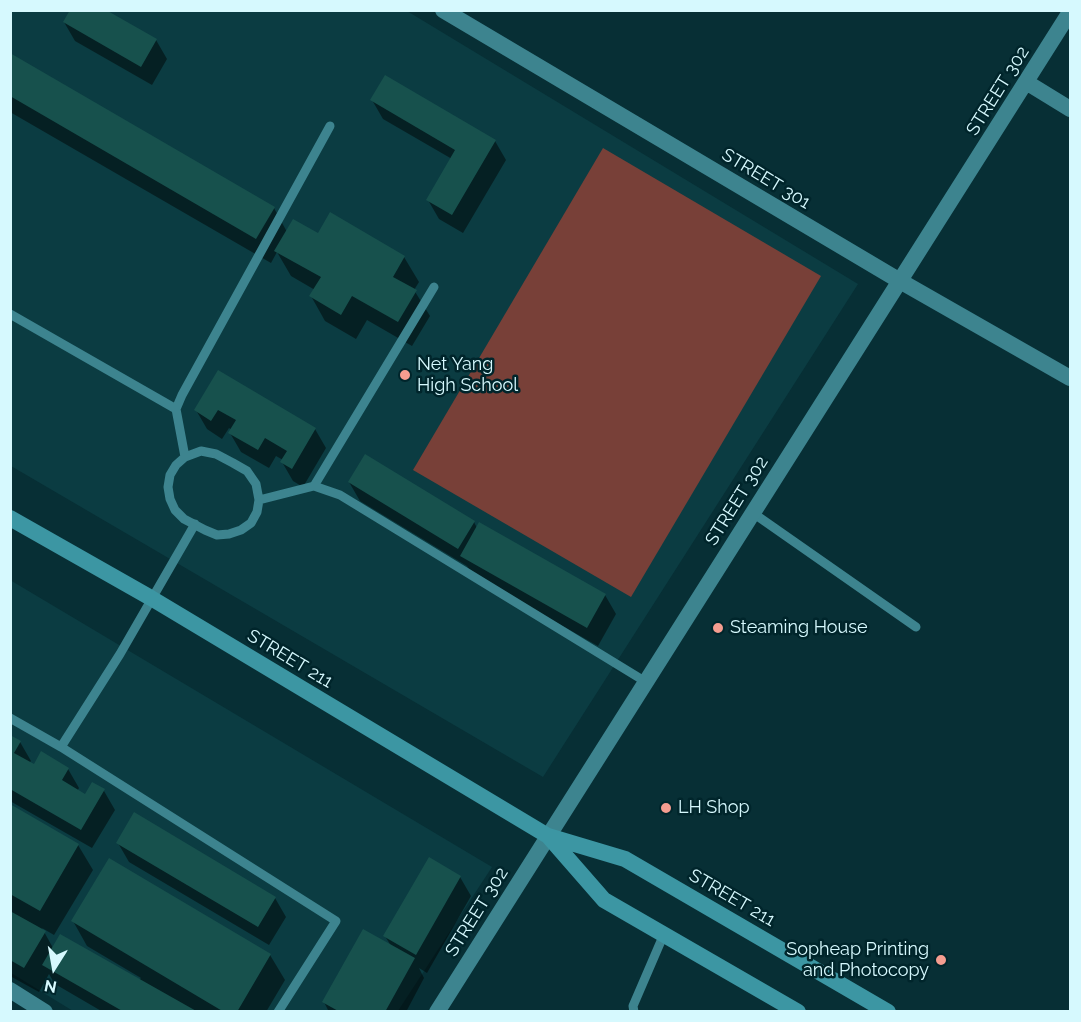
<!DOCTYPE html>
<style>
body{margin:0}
#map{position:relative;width:1081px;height:1022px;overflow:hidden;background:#072f35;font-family:Raleway,sans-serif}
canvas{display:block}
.frame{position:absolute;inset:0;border:12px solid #d6f9fe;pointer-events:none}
.north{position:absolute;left:24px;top:938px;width:60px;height:60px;-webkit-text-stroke:4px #00252b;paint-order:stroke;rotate:191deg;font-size:16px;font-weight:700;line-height:24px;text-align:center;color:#d6f9fe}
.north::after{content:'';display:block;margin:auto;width:21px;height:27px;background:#d6f9fe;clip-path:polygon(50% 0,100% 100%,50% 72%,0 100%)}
</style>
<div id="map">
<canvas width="1081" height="1022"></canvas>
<div class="frame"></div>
<div class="north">N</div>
</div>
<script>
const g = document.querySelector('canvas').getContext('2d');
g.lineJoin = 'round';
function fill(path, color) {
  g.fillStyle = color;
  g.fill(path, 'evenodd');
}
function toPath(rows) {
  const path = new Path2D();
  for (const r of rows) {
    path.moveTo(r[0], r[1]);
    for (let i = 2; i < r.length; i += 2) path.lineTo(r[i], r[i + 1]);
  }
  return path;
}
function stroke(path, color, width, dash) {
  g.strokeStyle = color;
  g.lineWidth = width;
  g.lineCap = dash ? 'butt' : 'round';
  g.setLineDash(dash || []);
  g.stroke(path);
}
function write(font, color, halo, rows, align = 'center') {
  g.font = font + ' Raleway,sans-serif';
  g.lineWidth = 5;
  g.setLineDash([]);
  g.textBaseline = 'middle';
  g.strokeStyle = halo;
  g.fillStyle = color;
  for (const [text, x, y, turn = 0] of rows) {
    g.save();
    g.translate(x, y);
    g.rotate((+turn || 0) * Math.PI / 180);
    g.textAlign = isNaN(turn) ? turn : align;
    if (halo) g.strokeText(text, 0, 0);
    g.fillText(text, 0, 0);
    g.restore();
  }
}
fill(toPath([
 [11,11,407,11,858,284,543,777,11,466],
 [10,580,492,867,398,1011,73,1011,11,973]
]), '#0b3c42');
fill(toPath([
 [603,148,821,276,631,597,413,470]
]), '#784038');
fill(toPath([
 [64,22,156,40,167,59,152,85,75,41],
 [10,55,274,208,287,232,318,235,404,257,419,282,414,290,430,316,412,346,367,320,356,339,325,321,311,296,315,290,291,276,277,252,271,263,10,112],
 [372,100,495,141,506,160,463,233,439,219,428,200,452,159,383,119],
 [219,372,315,429,326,448,303,487,293,481,282,462,283,460,276,456,269,468,241,452,230,433,232,430,229,428,222,439,207,429,196,410],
 [349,482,474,522,477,528,605,595,616,614,598,646,473,575,467,566,360,501],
 [10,736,20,742,31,761,29,763,34,766,68,769,79,788,77,791,86,796,104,791,115,810,92,848,10,801],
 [10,805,78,845,93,870,54,935,42,928,53,948,139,980,141,978,87,946,73,921,270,955,285,980,266,1012,103,1012,55,984,49,974,39,992,10,976],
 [118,843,275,898,286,917,269,945,129,862],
 [460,877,471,896,427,973,419,968,424,978,406,1012,329,1012,324,1002,391,946,385,936]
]), '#0007');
fill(toPath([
 [70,10,106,10,157,39,141,67,63,22],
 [10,53,275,207,256,239,10,96],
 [385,75,496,140,452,215,426,200,455,150,370,100],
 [330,212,405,256,393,277,417,290,398,322,352,296,341,315,309,296,321,277,274,251,293,219,318,233],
 [218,370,316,428,292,469,280,462,287,451,265,438,258,450,228,433,236,420,218,410,211,421,194,410],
 [365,454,475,521,458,549,348,482],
 [479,522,606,594,587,628,460,556],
 [10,735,21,741,14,753,34,764,41,751,69,768,62,780,85,794,92,782,105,789,81,830,10,789],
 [10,804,79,844,40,911,10,894],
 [134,812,276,897,258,927,116,843],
 [429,857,461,876,416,955,383,936],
 [109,858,271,954,237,1012,224,1012,71,921],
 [10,911,46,931,24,968,10,960],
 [363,929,415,958,385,1012,340,1012,322,1002],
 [60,934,198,1012,124,1012,42,965]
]), '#17514d');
stroke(toPath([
 [10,314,176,409],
 [201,451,216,454,233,463,247,471,256,484,259,500,257,512,251,523,241,530,229,534,217,535,205,530,184,519,175,510,170,499,168,487,170,475,176,465,185,457,201,451],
 [185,457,176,409,182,395,330,126],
 [314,486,434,287],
 [259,500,314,486,340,495,646,682],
 [753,513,916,627],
 [195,524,120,654,61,747,336,921,278,1012],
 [10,718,61,747],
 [634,1012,633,1006,664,934]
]), '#3d848f', 9);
stroke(toPath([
 [443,10,900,281,1070,378],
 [1026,82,1070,109],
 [10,990,45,1012],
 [437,1012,1070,12]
]), '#3d848f', 16);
stroke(toPath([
 [10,518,151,598,548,836,625,859,888,1012],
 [549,837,604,900,798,1012]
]), '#3c96a3', 16);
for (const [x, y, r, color] of [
 [405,375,6,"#f59d90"],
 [718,628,6,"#f59d90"],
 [666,808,6,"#f59d90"],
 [941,960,6,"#f59d90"]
]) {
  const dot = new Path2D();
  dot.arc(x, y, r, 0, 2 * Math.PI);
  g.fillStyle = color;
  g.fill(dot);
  stroke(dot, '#00252b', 2);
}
write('18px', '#d6f9fe', '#00252b', [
 ["STREET 302",998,91,-58],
 ["STREET 301",766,179,31],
 ["STREET 302",737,501,-58],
 ["STREET 211",290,659,31],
 ["STREET 211",732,898,30],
 ["STREET 302",477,912,-58]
]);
write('18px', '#d6f9fe', '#00252b', [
 ["Net Yang",417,365],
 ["High School",417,386],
 ["Steaming House",730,628],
 ["LH Shop",678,808],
 ["Sopheap Printing",929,950,"right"],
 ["and Photocopy",929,971,"right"]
], 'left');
</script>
